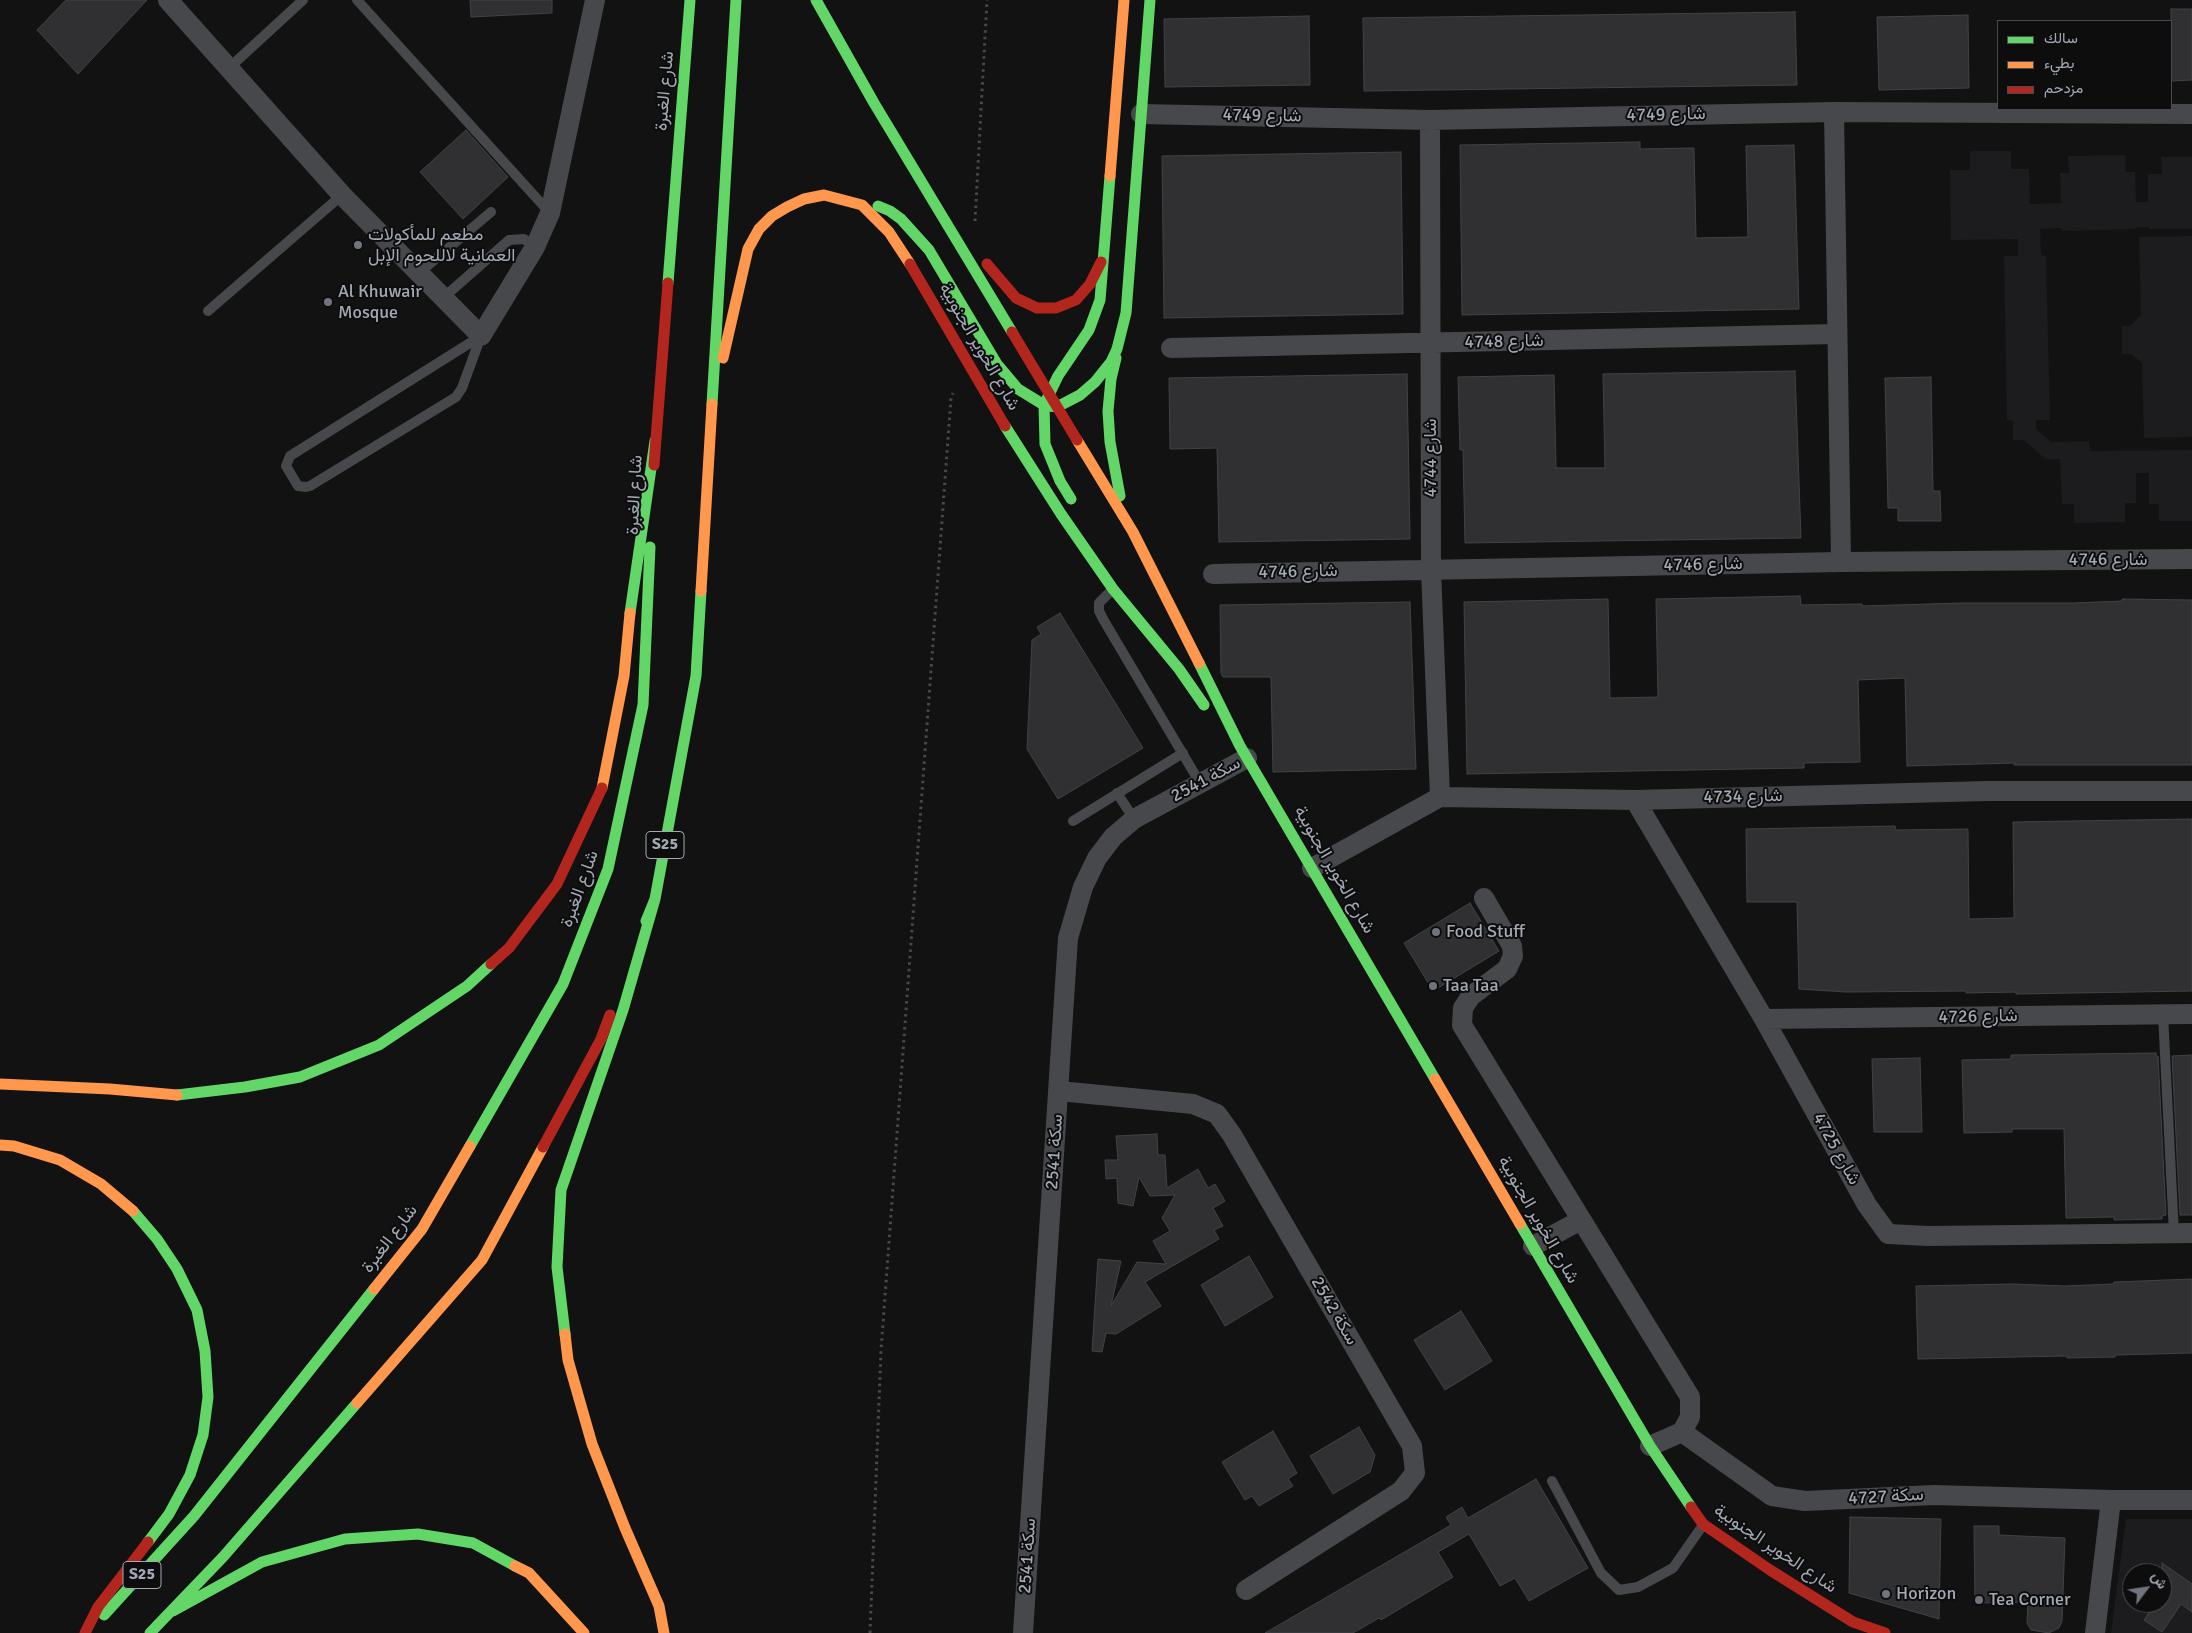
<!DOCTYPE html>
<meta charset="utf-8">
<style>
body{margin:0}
#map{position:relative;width:2192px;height:1633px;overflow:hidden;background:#121212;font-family:Signika,Vazirmatn,sans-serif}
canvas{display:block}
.legend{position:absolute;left:1997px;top:20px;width:175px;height:90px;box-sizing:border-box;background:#0d0d0e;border:1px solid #494b51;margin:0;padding:6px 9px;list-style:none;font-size:15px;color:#a2a9b5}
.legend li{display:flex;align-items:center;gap:10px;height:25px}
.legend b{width:25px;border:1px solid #494b51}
.north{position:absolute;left:2122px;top:1563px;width:50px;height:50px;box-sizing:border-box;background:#0d0d0e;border:1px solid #494b51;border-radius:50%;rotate:59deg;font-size:14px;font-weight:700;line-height:20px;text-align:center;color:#a2a9b5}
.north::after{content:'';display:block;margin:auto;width:18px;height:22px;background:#70747c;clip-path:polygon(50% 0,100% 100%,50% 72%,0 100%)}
</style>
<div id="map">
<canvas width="2192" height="1633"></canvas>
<ul class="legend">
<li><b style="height:6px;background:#63d668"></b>سالك</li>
<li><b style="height:6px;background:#ff974d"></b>بطيء</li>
<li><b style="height:6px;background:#b3261e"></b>مزدحم</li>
</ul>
<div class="north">ش</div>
</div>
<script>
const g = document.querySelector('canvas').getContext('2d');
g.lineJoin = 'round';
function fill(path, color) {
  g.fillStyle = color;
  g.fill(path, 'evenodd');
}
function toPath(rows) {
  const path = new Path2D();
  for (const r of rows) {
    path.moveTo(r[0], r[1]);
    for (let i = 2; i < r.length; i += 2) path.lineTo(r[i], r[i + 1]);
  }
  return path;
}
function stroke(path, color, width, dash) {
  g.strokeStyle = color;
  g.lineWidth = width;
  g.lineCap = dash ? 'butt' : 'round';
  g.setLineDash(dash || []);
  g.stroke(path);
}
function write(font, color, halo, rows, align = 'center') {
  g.font = font + ' Signika,Vazirmatn,sans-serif';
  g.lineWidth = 4;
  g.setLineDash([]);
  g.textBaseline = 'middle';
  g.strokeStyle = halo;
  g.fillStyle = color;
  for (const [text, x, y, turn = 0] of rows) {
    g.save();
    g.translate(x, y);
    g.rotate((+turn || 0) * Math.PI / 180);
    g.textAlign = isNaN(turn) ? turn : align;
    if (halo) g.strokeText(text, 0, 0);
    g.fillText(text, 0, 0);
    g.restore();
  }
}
fill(toPath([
 [1970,151,2011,151,2011,169,2029,169,2030,204,2061,203,2060,173,2069,173,2068,156,2125,155,2126,172,2135,172,2136,202,2148,202,2148,174,2162,174,2161,157,2192,157,2192,229,2149,229,2149,227,2136,227,2136,229,2061,231,2061,228,2040,229,2041,255,2046,256,2050,420,2036,420,2036,429,2051,442,2089,441,2090,451,2192,450,2192,521,2159,521,2159,504,2149,504,2149,473,2136,473,2136,503,2125,503,2125,522,2074,523,2074,504,2062,504,2060,459,2045,459,2024,440,2013,440,2013,421,2007,420,2004,256,2018,256,2018,239,1951,240,1950,170,1970,170],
 [2192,236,2192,437,2144,438,2142,363,2131,354,2122,354,2122,326,2130,326,2141,315,2139,237],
 [2126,1519,2192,1519,2192,1633,2111,1633],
 [2132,1573,2162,1573,2162,1603,2132,1603]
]), '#1c1c1e');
const building = toPath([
 [66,0,147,0,78,74,37,30,66,0],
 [470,0,552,0,552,13,471,17,470,0],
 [2171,9,2192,9,2192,80,2171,81,2171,9],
 [1795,12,1797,85,1364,91,1363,18,1795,12],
 [1968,15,1969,88,1879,90,1877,17,1968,15],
 [1309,16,1310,85,1165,87,1164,19,1309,16],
 [466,130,508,177,463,219,420,172,466,130],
 [1640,142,1640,149,1694,148,1696,238,1748,237,1746,146,1794,145,1799,309,1462,315,1460,145,1640,142],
 [1401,152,1403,314,1164,318,1162,156,1401,152],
 [1795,371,1801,538,1465,543,1463,450,1460,450,1458,377,1554,375,1556,468,1605,468,1603,374,1795,371],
 [1407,374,1410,539,1219,542,1217,448,1170,449,1169,378,1407,374],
 [1931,377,1933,491,1940,491,1941,521,1898,521,1898,508,1888,508,1885,378,1931,377],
 [1800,596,1801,605,1862,604,1862,606,1962,603,2074,603,2122,601,2122,599,2192,600,2192,765,2014,765,2014,763,1907,766,1905,678,1858,680,1860,762,1804,763,1804,768,1467,774,1464,602,1608,599,1610,698,1658,697,1656,599,1800,596],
 [1410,602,1416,769,1273,772,1271,677,1223,677,1221,673,1220,605,1410,602],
 [1060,613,1143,748,1058,799,1027,749,1032,640,1041,634,1037,627,1060,613],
 [2192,819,2192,991,2016,994,2016,992,1966,993,1966,991,1846,992,1799,989,1797,902,1747,902,1746,829,1895,826,1896,830,1968,829,1969,919,2014,918,2013,822,2192,819],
 [1470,903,1499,951,1433,991,1404,943,1470,903],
 [2156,1053,2156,1056,2158,1056,2166,1215,2162,1216,2162,1219,2114,1220,2114,1217,2066,1218,2064,1129,2012,1129,2012,1132,1964,1133,1962,1060,2011,1059,2011,1055,2156,1053],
 [2192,1055,2192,1215,2180,1215,2172,1056,2192,1055],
 [1920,1058,1922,1132,1874,1132,1872,1059,1920,1058],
 [1157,1134,1158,1155,1165,1155,1167,1188,1198,1169,1208,1188,1215,1184,1225,1201,1213,1208,1223,1226,1214,1230,1219,1239,1145,1282,1161,1306,1116,1334,1106,1333,1102,1352,1092,1351,1098,1259,1121,1261,1111,1306,1137,1262,1166,1264,1153,1241,1170,1231,1162,1218,1175,1195,1150,1196,1139,1177,1133,1206,1118,1203,1117,1178,1106,1179,1105,1160,1118,1160,1116,1136,1157,1134],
 [1249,1256,1273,1297,1225,1326,1201,1285,1249,1256],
 [2192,1279,2192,1353,2115,1355,2115,1357,2067,1358,2067,1356,1918,1359,1916,1286,2013,1284,2065,1286,2114,1284,2114,1282,2192,1279],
 [1461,1311,1492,1361,1445,1390,1414,1340,1461,1311],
 [1359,1427,1375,1455,1370,1472,1333,1494,1310,1456,1359,1427],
 [1273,1431,1297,1473,1288,1479,1293,1486,1259,1506,1252,1496,1245,1500,1222,1462,1273,1431],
 [1536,1479,1588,1568,1529,1601,1515,1578,1500,1586,1469,1534,1438,1552,1453,1577,1381,1620,1379,1618,1353,1633,1265,1633,1451,1525,1446,1517,1462,1507,1468,1518,1536,1479],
 [1850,1517,1941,1519,1939,1619,1849,1593,1850,1517],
 [1974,1526,1999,1526,1999,1535,2065,1538,2062,1621,2059,1628,2049,1633,2031,1630,2027,1623,2028,1602,1975,1603,1974,1526],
 [2162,1563,2192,1584,2192,1612,2181,1604,2162,1632,2144,1620,2156,1603,2162,1603,2162,1563]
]);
fill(building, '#303032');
stroke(building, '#404346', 1);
stroke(toPath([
 [975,221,987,0],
 [870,1633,881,1351,951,398,953,393]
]), '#48494d', 3, [2.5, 4]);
stroke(toPath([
 [357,0,550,213],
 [229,68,303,0],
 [419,273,491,212],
 [443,298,509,240,524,239,535,247],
 [208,311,342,195],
 [481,336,462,388,456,397,310,486,306,487,298,486,286,466,290,456,481,336],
 [1112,590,1099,603,1099,611,1103,619,1200,783],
 [1117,793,1134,819],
 [1073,821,1183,753],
 [2163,1014,2174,1234],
 [1552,1481,1601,1573,1619,1590,1638,1587,1673,1568,1703,1525]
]), '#46484b', 10);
stroke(toPath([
 [168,0,342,195,481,336,535,247,550,213,595,0],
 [1834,112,1841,562],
 [1141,114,1430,120,1834,112,2192,114],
 [1430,120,1431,570,1440,797],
 [1171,348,1837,334],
 [1213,574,1841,562,2192,559],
 [1635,800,1764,1019,1867,1205,1888,1234,1928,1236,2192,1233],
 [1312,868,1440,797,1635,800,1987,791,2192,791],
 [1484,898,1512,946,1513,956,1507,969,1471,996,1463,1008,1462,1025,1690,1397,1690,1417,1682,1432,1650,1446],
 [1764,1019,2192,1014],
 [1059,1091,1193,1104,1217,1114,1232,1135,1412,1446,1415,1473,1401,1491,1246,1590],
 [1533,1246,1581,1220],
 [1682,1432,1772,1496,1805,1501,1934,1495,2111,1500,2192,1500],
 [1023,1633,1068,938,1083,887,1097,858,1113,837,1134,819,1247,758],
 [2095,1633,2111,1500]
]), '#46484b', 20);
stroke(toPath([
 [816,0,874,103,1012,332],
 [878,206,890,211,901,219,929,250,997,364,1018,389,1044,405,1057,407,1080,395,1095,382,1111,362,1117,349,1126,313,1150,0],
 [668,283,690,0],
 [1116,358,1111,379,1108,411,1110,442,1120,496],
 [712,404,736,0],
 [1005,426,1061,514,1113,589,1179,669,1204,705],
 [1071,499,1060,481,1045,444,1044,405,1058,376,1089,330,1100,300,1110,176],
 [630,613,655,441],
 [1199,663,1240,746,1435,1079],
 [646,921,655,899,696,676,701,591],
 [177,1095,245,1087,300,1077,379,1045,467,986,491,964],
 [470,1146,563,984,608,869,643,705,650,547],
 [133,1211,157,1239,177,1269,197,1310,205,1351,208,1397,203,1435,190,1475,169,1514,148,1542],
 [1520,1224,1650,1446,1691,1507],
 [565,1334,557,1267,561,1190,623,1010,655,899],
 [173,1611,262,1562,345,1539,418,1534,473,1543,515,1566],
 [104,1615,194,1516,374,1289],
 [150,1633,223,1557,357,1403]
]), '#63d668', 11);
stroke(toPath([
 [1110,176,1124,0],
 [723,358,748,249,759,229,772,216,787,207,804,199,824,195,862,205,889,232,910,264],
 [1077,440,1133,532,1199,663],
 [701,591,712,404],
 [602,788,624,676,630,613],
 [1435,1079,1520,1224],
 [0,1084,110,1089,177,1095],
 [0,1145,14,1146,60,1160,101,1184,133,1211],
 [374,1289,422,1229,470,1146],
 [565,1334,568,1360,592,1444,625,1528,659,1606,664,1633],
 [357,1403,482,1260,543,1147],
 [515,1566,529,1573,584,1633]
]), '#ff974d', 11);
stroke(toPath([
 [910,264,1005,426],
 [987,264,1016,298,1037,308,1056,308,1076,300,1090,284,1101,262],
 [1012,332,1077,440],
 [654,465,668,283],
 [491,964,509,948,557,884,602,788],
 [543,1147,601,1039,610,1015],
 [1691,1507,1703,1524,1770,1570,1853,1622,1885,1633],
 [85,1633,98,1607,148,1542]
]), '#b3261e', 11);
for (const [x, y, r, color] of [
 [358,245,5,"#70747c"],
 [328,302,5,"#70747c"],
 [1436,932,5,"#70747c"],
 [1433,986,5,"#70747c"],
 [1886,1594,5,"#70747c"],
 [1979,1600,5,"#70747c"]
]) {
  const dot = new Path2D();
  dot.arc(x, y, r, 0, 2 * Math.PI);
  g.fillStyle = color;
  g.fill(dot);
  stroke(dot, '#0d0d0e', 2);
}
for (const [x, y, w] of [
 [665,845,38],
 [142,1575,38]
]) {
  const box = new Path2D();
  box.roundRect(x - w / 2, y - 13.5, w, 27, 4);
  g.fillStyle = '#0d0d0e';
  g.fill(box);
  stroke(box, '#a2a9b5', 1);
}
write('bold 16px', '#a2a9b5', null, [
 ["S25",665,845],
 ["S25",142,1575]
]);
write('18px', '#a2a9b5', '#0d0d0e', [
 ["شارع الغبرة",665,91,-85],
 ["4749 شارع",1666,115,-1],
 ["4749 شارع",1262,116,1],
 ["4748 شارع",1504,342,-1],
 ["شارع الخوير الجنوبية",979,347,60],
 ["4744 شارع",1431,458,-90],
 ["شارع الغبرة",635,495,-87],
 ["4746 شارع",2108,560],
 ["4746 شارع",1703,565,-1],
 ["4746 شارع",1298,572,-1],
 ["سكة 2541",1206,780,-28],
 ["4734 شارع",1743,797,-1],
 ["شارع الخوير الجنوبية",1334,870,60],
 ["شارع الغبرة",580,889,-70],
 ["4726 شارع",1978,1017,-1],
 ["4725 شارع",1836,1149,61],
 ["سكة 2541",1055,1152,-86],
 ["شارع الخوير الجنوبية",1538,1220,60],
 ["شارع الغبرة",390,1239,-53],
 ["سكة 2542",1334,1311,60],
 ["سكة 4727",1886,1497,-3],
 ["شارع الخوير الجنوبية",1775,1549,34],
 ["سكة 2541",1028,1556,-86]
]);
write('18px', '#a2a9b5', '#0d0d0e', [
 ["مطعم للمأكولات",368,235],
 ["العمانية لاللحوم الإبل",368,256],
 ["Al Khuwair",338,292],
 ["Mosque",338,313],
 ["Food Stuff",1446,932],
 ["Taa Taa",1443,986],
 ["Horizon",1896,1594],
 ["Tea Corner",1989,1600]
], 'left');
</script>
